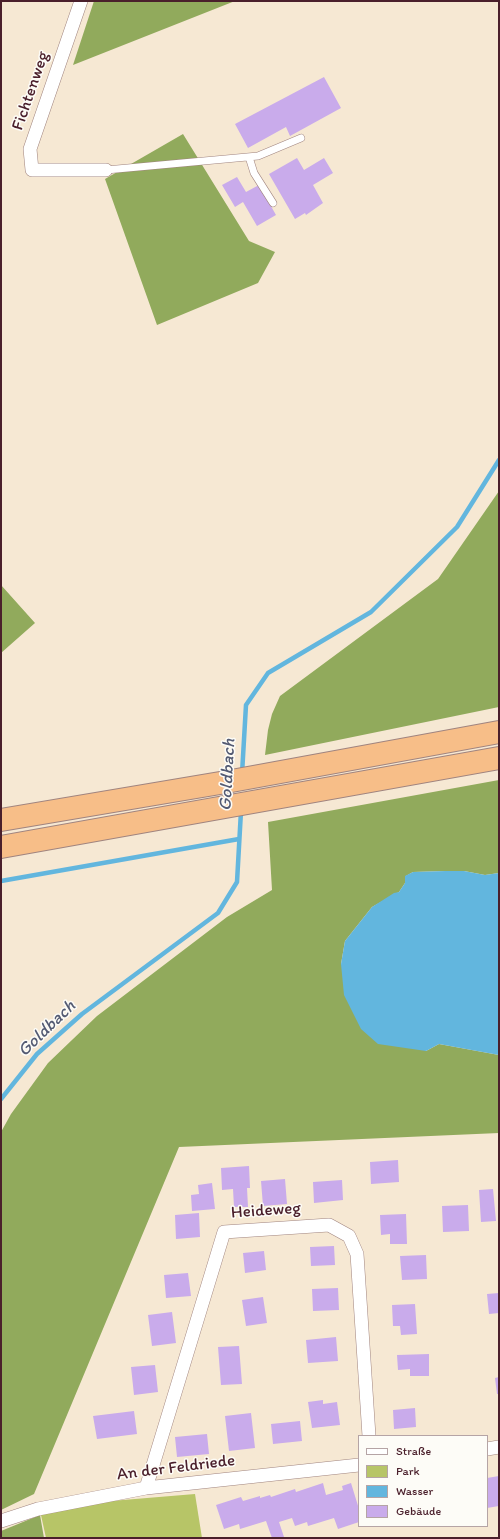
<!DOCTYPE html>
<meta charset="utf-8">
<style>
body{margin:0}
#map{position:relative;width:500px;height:1539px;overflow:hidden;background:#f6e8d3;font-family:Itim,sans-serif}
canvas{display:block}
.frame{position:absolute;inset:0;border:2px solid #4a1f2b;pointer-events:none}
.legend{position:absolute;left:358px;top:1435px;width:130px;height:92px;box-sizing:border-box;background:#fdfcf7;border:1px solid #b5a4a5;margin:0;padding:5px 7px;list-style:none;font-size:12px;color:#4a1f2b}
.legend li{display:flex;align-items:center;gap:8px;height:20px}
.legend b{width:20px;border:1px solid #b5a4a5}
</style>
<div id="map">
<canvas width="500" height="1539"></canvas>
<div class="frame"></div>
<ul class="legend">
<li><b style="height:5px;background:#fff"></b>Straße</li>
<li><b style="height:11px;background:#b7c567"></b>Park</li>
<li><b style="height:11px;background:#62b6de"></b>Wasser</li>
<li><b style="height:11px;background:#c9abeb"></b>Gebäude</li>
</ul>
</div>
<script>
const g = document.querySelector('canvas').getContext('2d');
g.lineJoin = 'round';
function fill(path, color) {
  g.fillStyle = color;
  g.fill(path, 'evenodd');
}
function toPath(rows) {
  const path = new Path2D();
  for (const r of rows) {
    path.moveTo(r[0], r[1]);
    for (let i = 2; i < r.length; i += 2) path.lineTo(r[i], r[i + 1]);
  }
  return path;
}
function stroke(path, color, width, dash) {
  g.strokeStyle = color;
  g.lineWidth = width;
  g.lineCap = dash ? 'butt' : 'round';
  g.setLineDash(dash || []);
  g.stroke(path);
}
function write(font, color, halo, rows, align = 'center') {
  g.font = font + ' Itim,sans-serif';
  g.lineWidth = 3;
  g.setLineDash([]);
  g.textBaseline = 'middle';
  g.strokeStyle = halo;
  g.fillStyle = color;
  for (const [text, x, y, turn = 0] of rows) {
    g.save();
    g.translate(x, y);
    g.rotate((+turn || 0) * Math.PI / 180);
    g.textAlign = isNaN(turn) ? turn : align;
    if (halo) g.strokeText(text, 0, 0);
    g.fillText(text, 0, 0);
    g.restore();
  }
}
fill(toPath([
 [195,1494,202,1538,46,1538,41,1515,111,1501]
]), '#b7c567');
fill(toPath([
 [94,1,235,1,73,65],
 [183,134,249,241,275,252,258,283,157,325,105,179],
 [499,491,499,707,265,755,268,730,272,714,280,696,438,579],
 [1,585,35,623,1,653],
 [499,780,499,873,485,875,464,871,445,871,413,872,406,876,405,883,399,892,372,907,345,941,341,964,426,1051,439,1044,499,1055,499,1133,179,1147,34,1494,1,1510,1,1132,11,1114,48,1063,97,1016,227,917,272,890,268,822],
 [40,1515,44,1538,1,1538,1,1531]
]), '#91aa5c');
fill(toPath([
 [445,871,464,871,485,875,499,873,499,1055,439,1044,426,1051,378,1044,361,1029,344,995,341,964,345,941,372,907,394,893,399,892,405,883,405,876,413,872]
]), '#62b6de');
stroke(toPath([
 [242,774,246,705,268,673,371,612,457,527,499,460],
 [1,881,239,839],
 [1,1099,37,1054,82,1014,218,913,237,882,241,811]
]), '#62b6de', 4.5);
fill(toPath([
 [324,77,341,108,290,136,286,127,248,148,235,124],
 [297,158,304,170,324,158,333,173,313,185,323,203,306,215,305,213,295,219,269,174],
 [237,177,246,192,259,185,276,215,257,226,243,202,235,207,222,185],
 [398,1160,399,1182,371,1184,370,1162],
 [249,1166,250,1188,247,1188,248,1207,234,1207,233,1189,222,1190,221,1168],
 [285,1179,287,1204,263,1206,261,1181],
 [342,1180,343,1200,314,1203,313,1182],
 [212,1183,215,1209,192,1211,191,1195,199,1194,198,1185],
 [493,1189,496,1221,481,1222,479,1190],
 [468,1205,469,1231,443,1232,442,1206],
 [199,1213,200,1237,176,1239,175,1215],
 [406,1214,407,1244,390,1244,390,1234,381,1235,380,1215],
 [334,1246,335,1265,311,1266,310,1247],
 [264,1251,266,1270,245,1273,243,1253],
 [426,1255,427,1279,402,1280,400,1256],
 [188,1273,191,1296,166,1298,164,1275],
 [338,1288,339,1310,313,1311,312,1289],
 [499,1293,499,1313,489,1314,487,1294],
 [263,1297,267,1323,246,1326,242,1300],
 [415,1304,417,1334,401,1335,400,1326,393,1326,392,1305],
 [172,1312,176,1343,152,1346,148,1315],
 [336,1337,338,1361,308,1363,306,1340],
 [239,1346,242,1384,221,1385,218,1347],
 [429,1354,429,1376,410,1376,410,1369,398,1370,397,1355],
 [155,1365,158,1392,134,1395,131,1367],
 [499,1377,499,1394,497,1394,495,1378],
 [323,1400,323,1404,337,1402,340,1425,312,1428,308,1402],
 [415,1408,416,1427,394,1429,393,1410],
 [134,1411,137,1434,97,1439,93,1416],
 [251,1413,255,1448,229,1451,225,1416],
 [300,1421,302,1441,273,1444,271,1424],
 [207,1434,209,1454,177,1457,175,1437],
 [499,1476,499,1506,487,1508,487,1478],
 [323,1483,326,1495,343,1490,342,1486,351,1483,359,1509,359,1522,338,1529,334,1518,308,1526,307,1522,295,1526,292,1518,279,1522,284,1537,272,1538,266,1521,240,1529,239,1524,224,1529,216,1505,241,1497,243,1501,260,1496,260,1498,270,1495,271,1497,295,1489,296,1492]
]), '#c9abeb');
const service = toPath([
 [249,157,254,173,273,203],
 [106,170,258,156,301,138]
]);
const minor = toPath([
 [81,1,30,149,32,170,106,170],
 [487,1449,499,1447],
 [146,1488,224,1232,329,1225,349,1236,357,1254,369,1436],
 [1,1521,38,1509,146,1488,359,1465]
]);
const motorway = toPath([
 [1,820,226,782,499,732],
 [1,847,499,758]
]);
stroke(service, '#a0847f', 8);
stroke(minor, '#a0847f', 14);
stroke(motorway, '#a0847f', 24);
stroke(service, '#fff', 7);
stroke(minor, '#fff', 13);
stroke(motorway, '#f7be88', 22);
write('17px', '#4a1f2b', '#fdfcf7', [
 ["Fichtenweg",31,91,-71],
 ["Heideweg",266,1211,-4],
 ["An der Feldriede",176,1468,-7]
]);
write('italic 18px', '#545b73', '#fdfcf7', [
 ["Goldbach",228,775,-87],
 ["Goldbach",47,1029,-44]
]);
</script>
